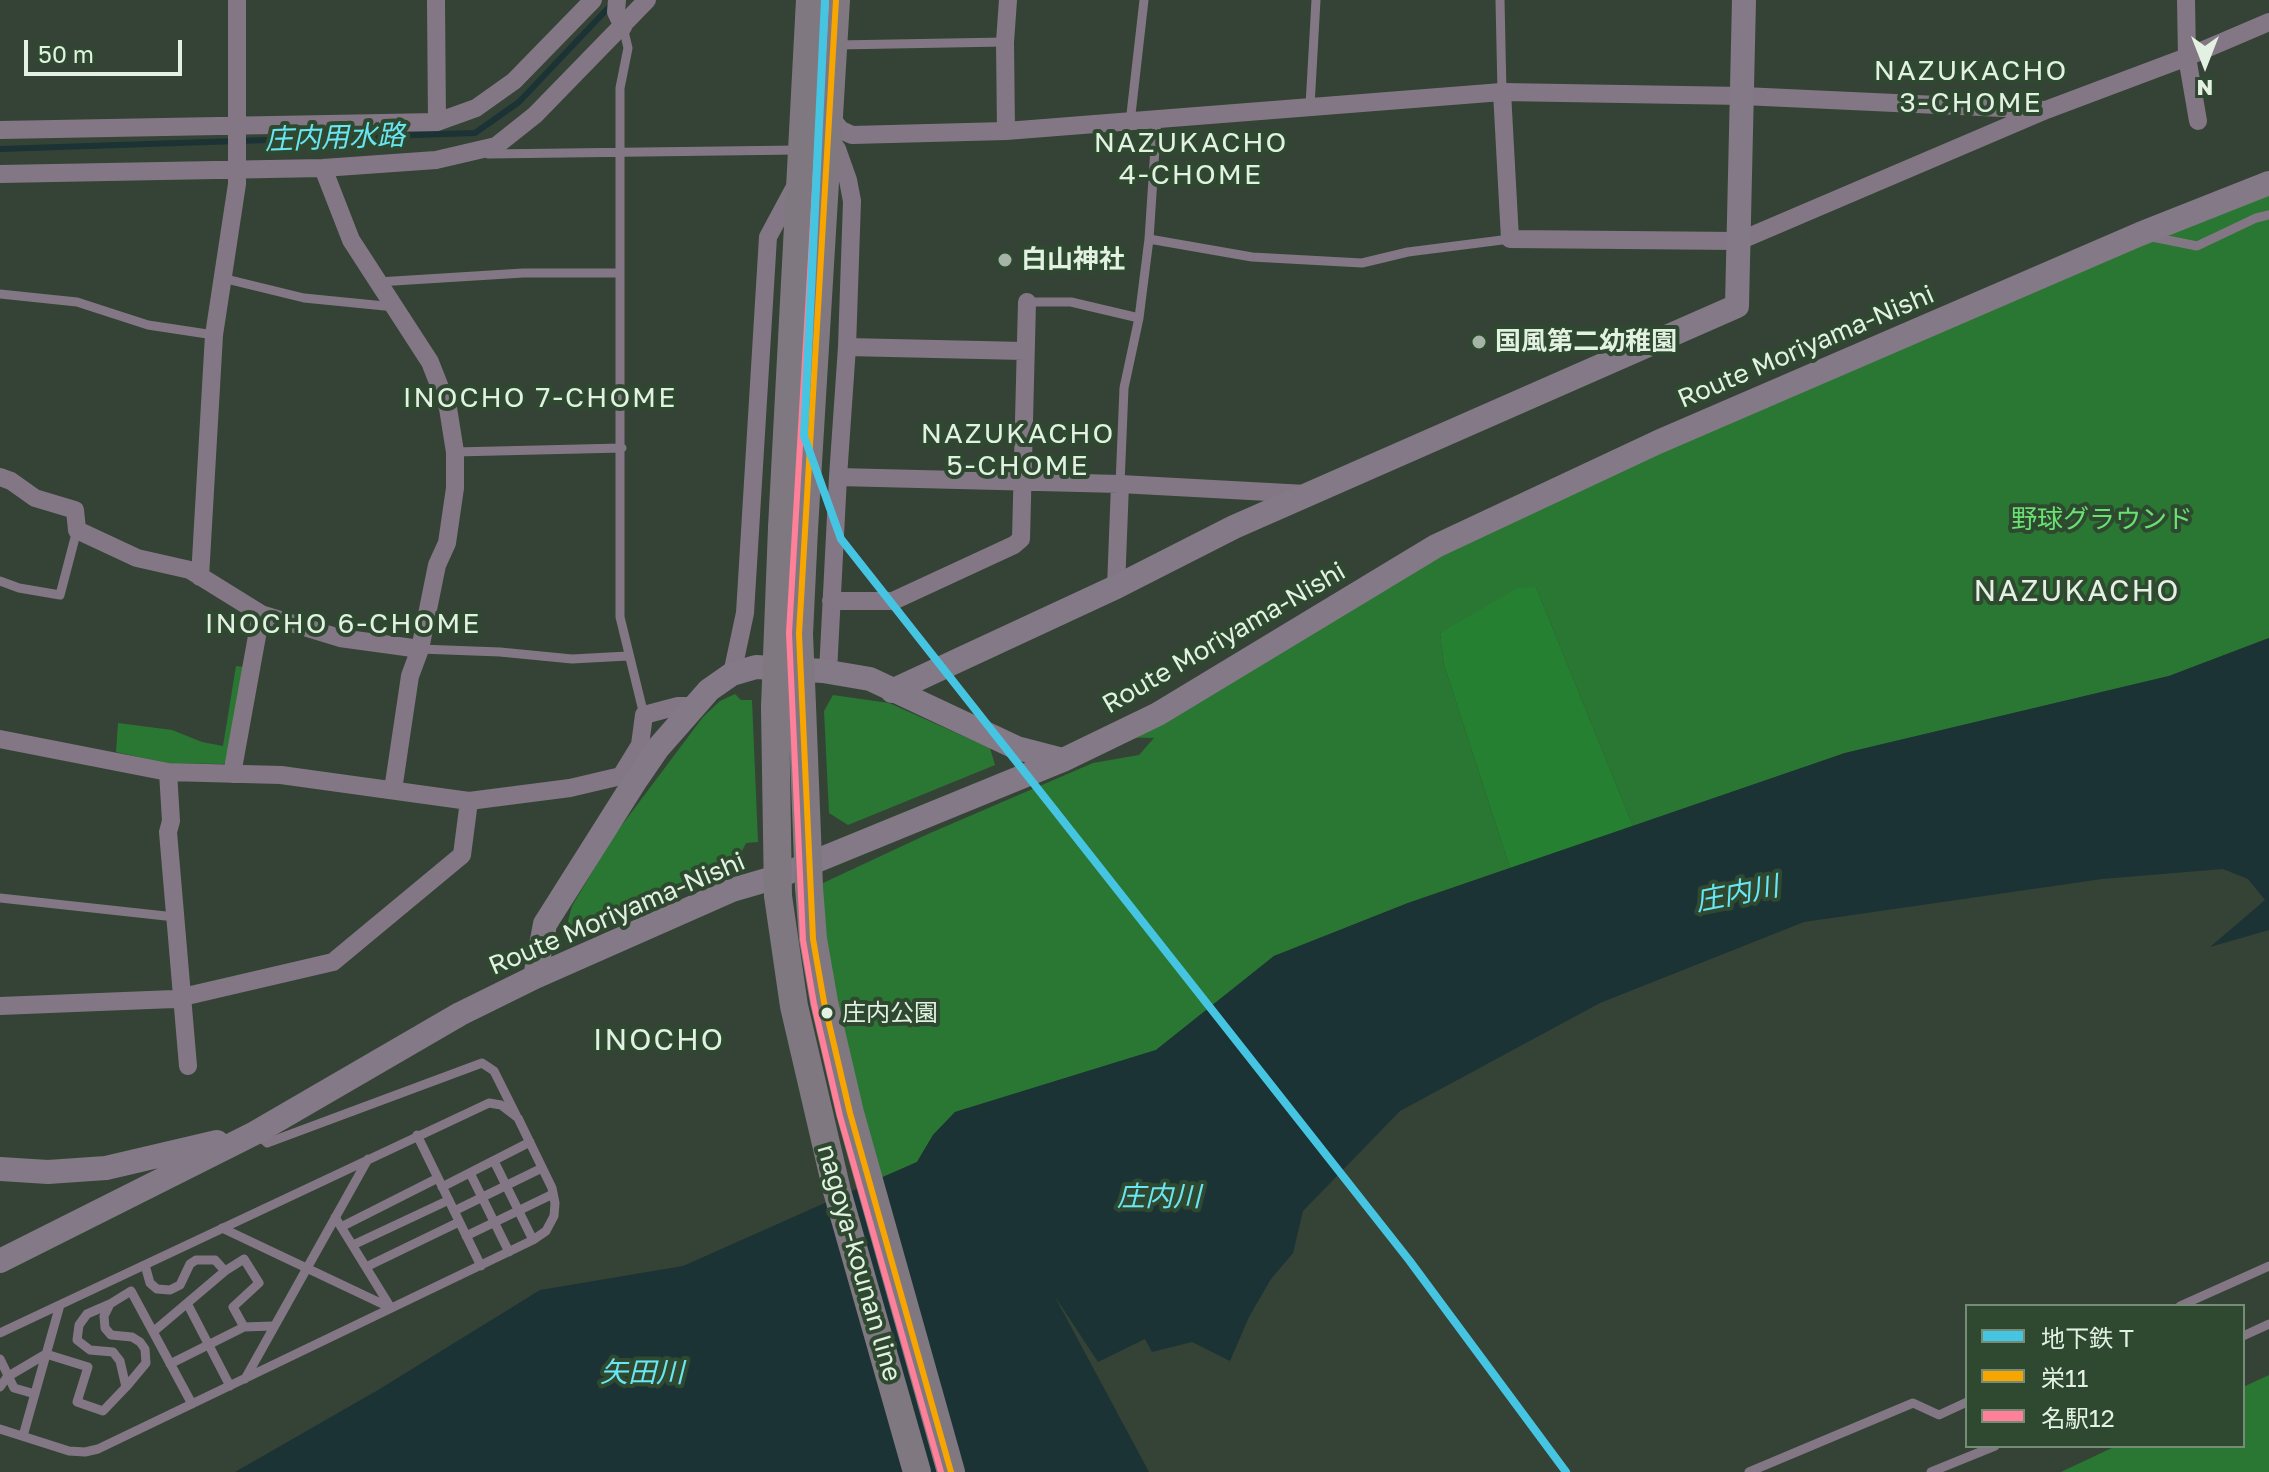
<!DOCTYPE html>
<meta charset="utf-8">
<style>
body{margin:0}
#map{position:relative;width:2269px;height:1472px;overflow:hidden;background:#354336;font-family:"Golos Text","Noto Sans JP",sans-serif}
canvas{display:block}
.legend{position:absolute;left:1965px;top:1304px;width:280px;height:144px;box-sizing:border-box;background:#2f4930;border:2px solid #778c77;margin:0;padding:10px 14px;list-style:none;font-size:24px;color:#e2f1e2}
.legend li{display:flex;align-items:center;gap:16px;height:40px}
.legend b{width:40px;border:2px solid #778c77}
.north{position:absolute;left:2165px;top:24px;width:80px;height:80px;-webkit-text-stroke:6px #2f4930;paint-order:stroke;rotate:180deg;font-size:22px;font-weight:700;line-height:32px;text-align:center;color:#e2f1e2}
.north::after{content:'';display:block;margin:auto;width:28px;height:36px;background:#e2f1e2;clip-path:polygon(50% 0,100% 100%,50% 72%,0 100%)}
.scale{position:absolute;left:24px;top:40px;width:158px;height:36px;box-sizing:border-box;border:4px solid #e2f1e2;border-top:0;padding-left:10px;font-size:24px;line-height:28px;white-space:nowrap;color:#e2f1e2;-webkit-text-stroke:6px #2f4930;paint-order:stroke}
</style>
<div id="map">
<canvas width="2269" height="1472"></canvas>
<ul class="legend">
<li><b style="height:10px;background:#46c5e2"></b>地下鉄 T</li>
<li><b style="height:10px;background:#f7a600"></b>栄11</li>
<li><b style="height:10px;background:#ff8098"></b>名駅12</li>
</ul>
<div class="north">N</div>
<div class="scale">50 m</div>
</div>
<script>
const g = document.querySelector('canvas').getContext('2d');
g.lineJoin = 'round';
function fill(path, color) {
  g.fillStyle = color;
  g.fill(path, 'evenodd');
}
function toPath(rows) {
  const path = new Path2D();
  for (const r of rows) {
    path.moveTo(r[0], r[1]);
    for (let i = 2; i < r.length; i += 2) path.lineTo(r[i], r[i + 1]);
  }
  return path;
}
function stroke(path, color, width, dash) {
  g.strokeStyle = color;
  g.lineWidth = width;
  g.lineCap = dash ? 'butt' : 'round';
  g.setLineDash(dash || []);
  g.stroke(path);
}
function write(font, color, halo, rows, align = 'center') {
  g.font = font + ' "Golos Text","Noto Sans JP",sans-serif';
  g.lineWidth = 8;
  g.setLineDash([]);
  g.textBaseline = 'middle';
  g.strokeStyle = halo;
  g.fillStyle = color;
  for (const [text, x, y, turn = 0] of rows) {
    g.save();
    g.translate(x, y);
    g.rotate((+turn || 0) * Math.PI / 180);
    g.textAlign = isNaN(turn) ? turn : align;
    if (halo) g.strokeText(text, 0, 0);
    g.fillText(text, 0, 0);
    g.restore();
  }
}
fill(toPath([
 [2269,183,2269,638,2169,676,1845,753,1633,826,1536,587,1440,633,1444,665,1510,868,1408,903,1274,956,1156,1050,955,1112,933,1135,917,1162,857,1188,825,1066,823,883,928,834,1093,763,1139,755,1154,738,1111,737,1436,546],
 [236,666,244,667,229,760,223,764,165,763,116,752,118,723,172,730,202,742,223,746],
 [735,694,741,700,752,700,758,842,746,843,732,871,664,887,570,930,568,921,572,906,613,837,703,717,720,701],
 [833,695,889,703,990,748,995,765,848,825,829,813,824,711],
 [2269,1375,2269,1472,2061,1472,2116,1446,2243,1446,2243,1387]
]), '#2a7733');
fill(toPath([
 [1536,587,1633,826,1510,868,1444,665,1440,633,1518,588]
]), '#258031');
fill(toPath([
 [2269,638,2269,930,2210,947,2265,900,2248,879,2223,869,2102,879,1804,922,1600,1003,1400,1111,1303,1211,1293,1253,1271,1279,1249,1317,1230,1361,1192,1342,1152,1352,1145,1339,1098,1362,1054,1295,1149,1472,235,1472,378,1390,540,1290,683,1266,917,1162,933,1135,955,1112,1156,1050,1274,956,1408,903,1845,753,2169,676]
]), '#1b3334');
stroke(toPath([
 [0,149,475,133,519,102,612,4]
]), '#1b3334', 6);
stroke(toPath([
 [1500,0,1502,92],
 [623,27,628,48,620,88,620,617,644,715],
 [837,45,1005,42],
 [1310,106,1316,0],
 [1130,123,1144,0],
 [488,154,798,150],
 [2152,237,2197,246,2256,218,2269,215],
 [1149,239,1252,257,1362,263,1408,252,1510,239],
 [222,278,304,298,395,307],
 [378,282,523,273,620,273],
 [0,294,77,302,148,325,214,335],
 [1027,302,1071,302,1139,318],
 [455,452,622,448],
 [1120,484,1124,388,1139,318,1149,239,1157,118],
 [0,581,19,588,60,595,77,530],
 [420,649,500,652,572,659,628,656],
 [0,898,175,917],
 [258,1135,267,1143,482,1063,494,1071,516,1115],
 [417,1135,481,1266],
 [494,1161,533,1240],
 [470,1173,509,1252],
 [442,1187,530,1142],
 [454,1211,542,1168],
 [341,1227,438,1178],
 [222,1228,391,1308,335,1217],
 [466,1236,553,1194],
 [353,1245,449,1200],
 [145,1265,150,1283,157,1289,170,1290,180,1285,190,1264,196,1260,215,1260,225,1271],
 [366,1267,459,1222],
 [188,1305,230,1386],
 [2180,1306,2269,1266],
 [153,1332,225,1271,244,1259,259,1283,233,1307,244,1327],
 [0,1333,489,1103,501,1105,518,1118,552,1188,555,1203,554,1216,546,1231,533,1240,98,1449,85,1452,69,1451,0,1429],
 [2243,1336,2269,1324],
 [0,1359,14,1388,35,1394],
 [170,1364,244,1327,272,1326],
 [245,1379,368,1159],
 [0,1387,7,1377,46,1354,88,1367,77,1402,103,1411,126,1387,120,1361,113,1352,90,1350,77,1340,79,1325,87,1314,110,1304],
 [126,1387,146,1363,145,1349,140,1342,132,1337,111,1335,105,1328,104,1316,110,1304,131,1291,192,1404],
 [23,1436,60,1305],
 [1749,1472,1913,1403,1939,1415,1967,1402],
 [1931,1472,1995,1446]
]), '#847785', 9);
stroke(toPath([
 [436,0,437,122],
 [617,0,616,12,623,27],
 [2186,0,2187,57,2198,121],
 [1502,92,1510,239,1739,241,2046,110,2187,57,2269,22],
 [831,118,841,130,852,135,1006,131,1502,92,1743,96,2046,110],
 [0,130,437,122,476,108,514,81,593,0],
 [1006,131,1005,42,1008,0],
 [830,140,837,149,848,180,852,201,847,347,838,477,1120,484,1306,494],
 [323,168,351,240,430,362,448,408,455,452,455,488,447,543,437,565,420,649,410,676,393,790],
 [0,174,323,168,436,160,496,146,535,115,647,0],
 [847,347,1024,351],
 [0,477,11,481,35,498,75,510,77,530,137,558,190,570,261,614,340,638,420,649],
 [200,577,214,335,237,184,237,0],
 [1116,587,1120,484],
 [831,601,893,601,1014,545,1021,539,1027,302],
 [828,672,838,477],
 [732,674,745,613,768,237,797,183],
 [0,739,168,772,281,775,469,801,570,788,621,776,640,745,644,715,678,706,696,706],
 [168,772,171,821,168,832,188,1066],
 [232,774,261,614],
 [0,1006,174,999,333,962,462,855,469,801]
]), '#847785', 18);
stroke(toPath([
 [892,691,1116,587,1234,527,1737,306,1744,0],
 [535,977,545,924,634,783,658,748,709,690,732,674,756,667,823,671,870,679,1017,748,1063,760],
 [0,1169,48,1172,106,1168,217,1142],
 [0,1261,255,1133,460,1014,535,977,732,890,777,877,1063,760,1158,714,1436,546,1658,442,2140,234,2269,183]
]), '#847986', 24);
stroke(toPath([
 [782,528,810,0],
 [804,529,836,0],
 [802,706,809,887,813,939,824,1002,850,1113,951,1472],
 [775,707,778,896,794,1006,837,1191,917,1472]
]), '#807881', 28);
stroke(toPath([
 [802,706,799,634,804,529],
 [775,707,782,528]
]), '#807881', 28);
stroke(toPath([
 [836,0,799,634,813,939,824,1002,850,1113,951,1472]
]), '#f7a600', 6);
stroke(toPath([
 [826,0,789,633,803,940,814,1004,840,1116,941,1472]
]), '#ff8098', 6);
stroke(toPath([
 [825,0,804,436,841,539,1409,1260,1566,1472]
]), '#46c5e2', 8);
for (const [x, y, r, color] of [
 [1005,260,8,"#a5b4a6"],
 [1479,342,8,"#a5b4a6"],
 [827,1013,7,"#e2f1e2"]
]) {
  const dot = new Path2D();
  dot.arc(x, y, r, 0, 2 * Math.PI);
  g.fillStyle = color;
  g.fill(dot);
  stroke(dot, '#2f4930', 3);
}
write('24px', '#e2f1e2', '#2f4930', [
 ["庄内公園",842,1013]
], 'left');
write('bold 26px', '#e2f1e2', '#2f4930', [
 ["白山神社",1021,260],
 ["国風第二幼稚園",1495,342]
], 'left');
write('26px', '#e2f1e2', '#2f4930', [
 ["Route Moriyama-Nishi",1806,347,-23],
 ["Route Moriyama-Nishi",1224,638,-30],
 ["Route Moriyama-Nishi",617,914,-23],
 ["nagoya-kounan line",859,1263,74]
]);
write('26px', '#6ae273', '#2f4930', [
 ["野球グラウンド",2102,520]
]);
g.letterSpacing = '2px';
write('28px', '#e2f1e2', '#2f4930', [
 ["NAZUKACHO",1971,71],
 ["3-CHOME",1971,103],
 ["NAZUKACHO",1191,143],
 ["4-CHOME",1191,175],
 ["INOCHO 7-CHOME",540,398],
 ["NAZUKACHO",1018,434],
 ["5-CHOME",1018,466],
 ["INOCHO 6-CHOME",343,624]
]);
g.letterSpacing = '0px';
write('italic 28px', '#69e6f3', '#2f4930', [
 ["庄内用水路",335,138,-2],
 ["庄内川",1737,894,-11],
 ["庄内川",1159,1197],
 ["矢田川",642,1373]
]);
g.letterSpacing = '2px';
write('30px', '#e2f1e2', '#2f4930', [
 ["NAZUKACHO",2077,591],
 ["INOCHO",659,1040]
]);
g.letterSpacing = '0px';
</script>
